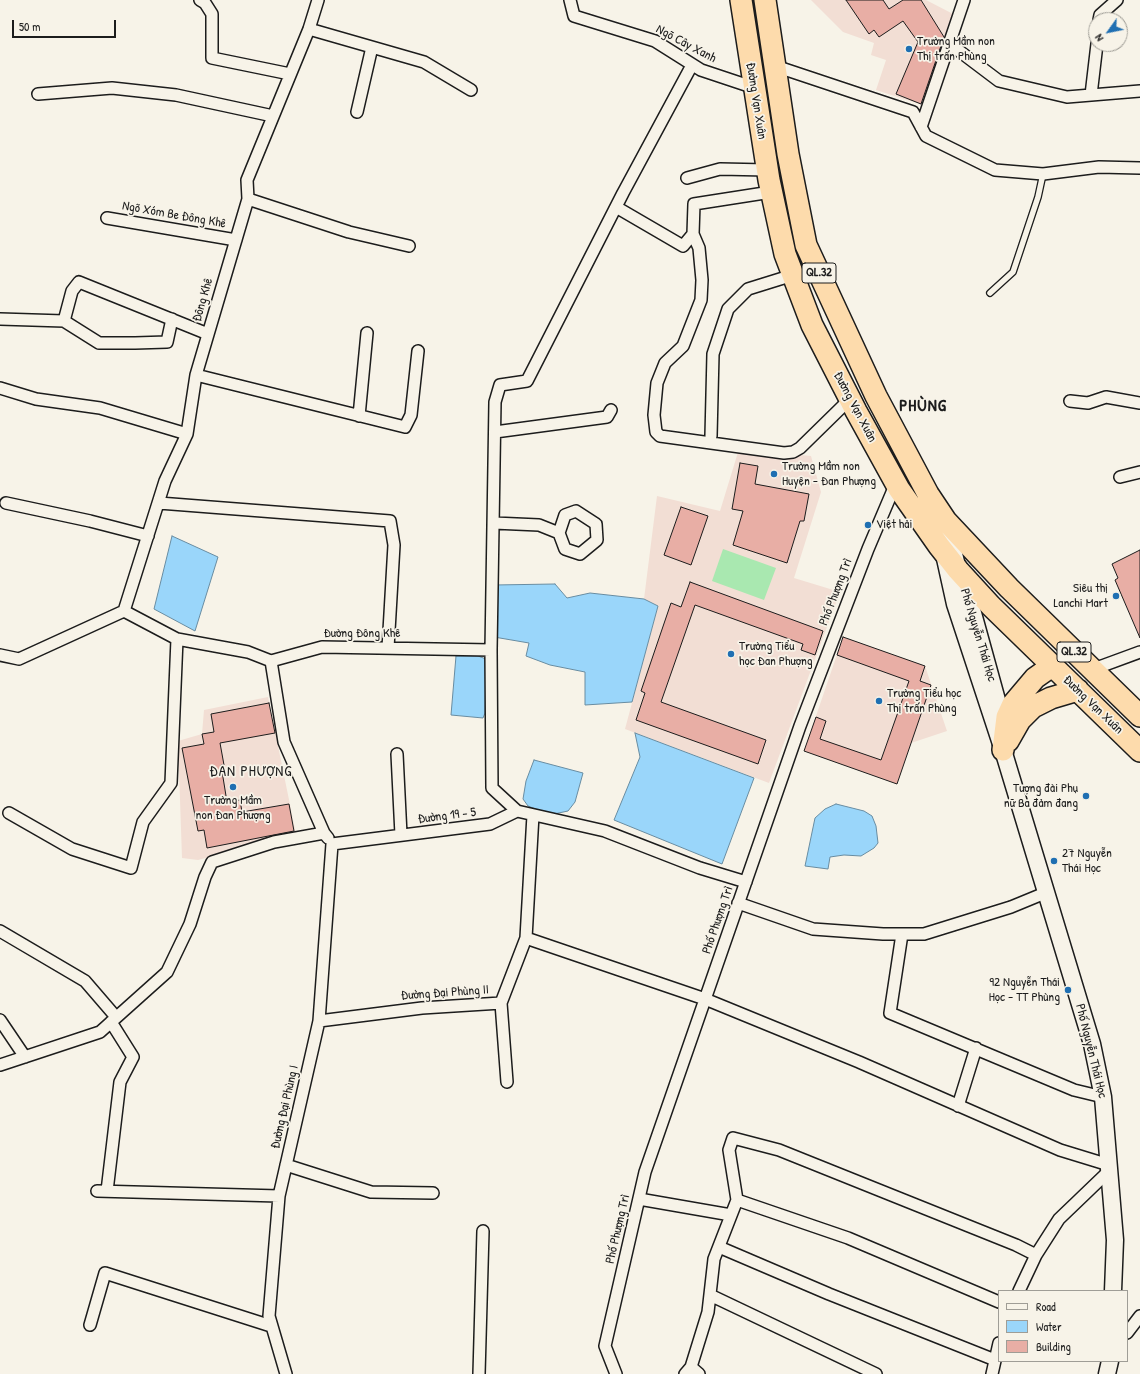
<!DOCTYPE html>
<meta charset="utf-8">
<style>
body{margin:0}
#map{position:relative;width:1140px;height:1374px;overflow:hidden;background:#f7f3e8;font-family:"Patrick Hand",sans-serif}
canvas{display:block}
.legend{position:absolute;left:998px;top:1290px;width:130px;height:72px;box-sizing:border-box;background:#f7f3e8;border:1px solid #9f9d96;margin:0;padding:5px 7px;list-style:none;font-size:12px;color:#1c1c1c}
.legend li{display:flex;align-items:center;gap:8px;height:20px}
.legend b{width:20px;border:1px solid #9f9d96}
.north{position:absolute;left:1088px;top:12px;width:40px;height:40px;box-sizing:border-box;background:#f7f3e8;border:1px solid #9f9d96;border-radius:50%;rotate:237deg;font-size:11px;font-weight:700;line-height:16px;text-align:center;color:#1c1c1c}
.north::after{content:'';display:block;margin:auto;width:14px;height:18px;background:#1f6fb2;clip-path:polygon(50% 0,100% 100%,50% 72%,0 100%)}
.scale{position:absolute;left:12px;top:20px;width:104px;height:18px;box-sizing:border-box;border:2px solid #1c1c1c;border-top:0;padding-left:5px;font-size:12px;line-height:14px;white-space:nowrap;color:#1c1c1c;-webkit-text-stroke:3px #f7f3e8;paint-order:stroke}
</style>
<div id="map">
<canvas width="1140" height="1374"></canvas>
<ul class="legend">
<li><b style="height:5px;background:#f7f3e8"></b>Road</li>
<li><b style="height:11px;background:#9ad6fa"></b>Water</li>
<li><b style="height:11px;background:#e8aea5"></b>Building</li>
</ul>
<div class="north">N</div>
<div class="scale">50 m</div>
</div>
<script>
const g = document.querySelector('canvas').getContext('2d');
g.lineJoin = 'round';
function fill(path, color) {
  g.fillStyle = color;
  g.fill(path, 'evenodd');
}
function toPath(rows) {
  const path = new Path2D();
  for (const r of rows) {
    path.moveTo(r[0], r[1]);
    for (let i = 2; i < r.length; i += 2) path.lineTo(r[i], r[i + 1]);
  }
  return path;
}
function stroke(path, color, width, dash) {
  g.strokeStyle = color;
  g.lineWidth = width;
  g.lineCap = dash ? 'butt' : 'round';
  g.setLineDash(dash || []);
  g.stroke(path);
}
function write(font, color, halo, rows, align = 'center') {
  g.font = font + ' "Patrick Hand",sans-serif';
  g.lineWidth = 3.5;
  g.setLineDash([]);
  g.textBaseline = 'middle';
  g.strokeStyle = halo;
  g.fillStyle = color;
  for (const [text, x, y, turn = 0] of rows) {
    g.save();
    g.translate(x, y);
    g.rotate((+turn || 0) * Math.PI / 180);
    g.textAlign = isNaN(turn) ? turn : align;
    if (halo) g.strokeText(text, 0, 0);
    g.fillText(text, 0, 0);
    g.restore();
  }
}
fill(toPath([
 [811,0,926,0,957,16,926,106,876,90,886,60,871,55,874,43,843,32],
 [739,449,811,456,821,492,794,578,840,592,769,783,625,729,658,606,644,599,657,496,720,511],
 [843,637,925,666,947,731,911,743,897,784,804,751],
 [268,697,296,834,198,860,182,858,178,741,202,734,204,710]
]), '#f2ded4');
fill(toPath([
 [723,549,776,568,764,600,712,581]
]), '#a9e8b0');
const water = toPath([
 [172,536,218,557,195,631,154,609,172,536],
 [555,584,567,598,590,593,644,599,658,606,632,702,585,705,585,672,550,665,526,656,529,643,494,637,494,585,555,584],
 [456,656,478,656,486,659,485,713,483,718,451,715,456,656],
 [635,733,754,778,722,864,614,820,640,757,635,733],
 [534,760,583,773,575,802,568,811,554,814,543,812,528,806,523,799,526,781,534,760],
 [836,804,864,811,872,816,876,826,878,843,874,848,861,856,844,855,830,857,828,869,805,866,815,818,825,809,836,804]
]);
fill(water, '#9ad6fa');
stroke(water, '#688ca1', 1);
const building = toPath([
 [846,0,883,0,889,9,903,0,921,0,944,37,921,104,896,94,918,42,903,21,879,37,874,30,869,34,846,0],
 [740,463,758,466,755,484,809,494,804,521,800,521,787,563,733,545,743,511,732,509,740,463],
 [681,507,708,516,691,565,664,555,681,507],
 [1140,550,1140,638,1115,580,1118,578,1112,564,1140,550],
 [690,582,823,631,815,655,801,650,803,644,695,605,661,702,766,740,758,764,636,720,645,693,641,691,671,603,681,607,690,582],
 [843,637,925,666,920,681,931,685,897,784,804,751,816,717,826,721,820,739,881,760,909,681,837,655,843,637],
 [269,703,275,733,220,743,224,765,221,765,227,802,240,800,242,812,289,804,294,831,207,848,204,830,198,831,182,748,204,744,202,734,214,732,211,714,269,703]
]);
fill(building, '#e8aea5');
stroke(building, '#1c1c1c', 1);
const lane = toPath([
 [990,293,1013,272,1038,197,1043,174]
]);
const street = toPath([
 [200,0,205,3,212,14,212,58,290,74],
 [570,0,574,16,655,41,701,70,755,88],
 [1099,20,1100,15,1117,0],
 [309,29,424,62,471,90],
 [950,44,999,81,1067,97,1140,91],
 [775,66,913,112,926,136,995,170,1043,174,1099,167,1140,168],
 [38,94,112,88,176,95,273,116],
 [1091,95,1097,44],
 [357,112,372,47],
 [921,127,964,0],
 [687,178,720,169,767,170],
 [248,199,349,232,409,246],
 [616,207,683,246,693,234,694,204,771,192],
 [107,218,236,240],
 [693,234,699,248,702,280,701,300,683,346,665,363,657,383,654,415,656,432,660,436,784,453,793,452,800,448,850,399],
 [0,319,64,321,99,343,135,343,167,342,172,319],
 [64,321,72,291,79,282,208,334],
 [196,375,405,427,411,415,418,351],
 [0,388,36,399,100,408,187,434],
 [1070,401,1088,403,1106,397,1140,403],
 [359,416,367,333],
 [495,432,607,417,611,410],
 [711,436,713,354,728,309,748,289,793,275],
 [1120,477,1140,472],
 [6,503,90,521,148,536],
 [159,503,390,521,394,545,388,648],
 [494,523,539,525,559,533,565,549,580,554,597,540,596,524,576,511,565,515,559,533],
 [124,611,165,481,187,434,196,375,248,199,247,180,309,29,318,0],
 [124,611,177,639,248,652,271,661,322,647,491,650],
 [0,655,19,659,124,611],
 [271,661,284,742,324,833,328,838],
 [1091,670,1140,652],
 [397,754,401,835],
 [517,811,492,788,491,650,495,402,500,385,527,381,623,193,692,65],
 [9,813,72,849,131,868,143,822,171,783,177,639],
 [332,844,490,824,517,811,605,831,700,868,746,882],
 [738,903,813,929,883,934,924,934,1011,907,1045,893],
 [0,931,85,981,116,1017],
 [902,934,890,1013,1074,1090,1103,1097],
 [526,938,705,999,859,1062,1060,1150,1109,1165],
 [0,1020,25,1057],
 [319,1021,422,1008,501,1003],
 [0,1065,100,1032,167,972,190,924,205,877,212,862,274,842,324,833],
 [507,1082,501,1003,526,938,533,815],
 [958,1106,976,1048],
 [286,1165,371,1192,433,1193],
 [97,1191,279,1196],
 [107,1191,120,1082,133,1057,111,1022],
 [639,1199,731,1215],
 [737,1200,848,1238,999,1302],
 [719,1247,829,1294,995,1360],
 [1019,1291,1036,1255,1059,1219,1109,1171],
 [710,1295,876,1374],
 [90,1325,105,1273,271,1326],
 [1127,1333,1140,1316],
 [691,1367,699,1374],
 [286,1374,269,1316,279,1196,319,1021,332,844],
 [479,1374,483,1231],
 [616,1374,605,1346,645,1172,800,726,868,549,896,483],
 [685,1374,691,1367,708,1312,714,1259,737,1200,729,1150,733,1138,779,1150,1016,1245,1036,1255],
 [992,1374,999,1343]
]);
const secondary = toPath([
 [946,522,958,570,973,613,1000,711],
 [944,554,955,604,1003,750,1092,1044,1103,1097,1115,1240,1113,1291],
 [1107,1374,1110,1361]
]);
const highway = toPath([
 [741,0,769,180,785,254,812,325,856,411,899,489,939,546,958,570,991,606,1140,751],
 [765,0,788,154,806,245,876,396,928,494,946,521,1009,588,1140,716],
 [1008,741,1020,720,1033,707,1051,698,1078,690],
 [1003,750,1007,717,1013,704,1035,678,1052,666]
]);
stroke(lane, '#1c1c1c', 8);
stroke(street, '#1c1c1c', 14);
stroke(secondary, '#1c1c1c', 19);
stroke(highway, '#1c1c1c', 24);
stroke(lane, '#f7f3e8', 5.5);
stroke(street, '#f7f3e8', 11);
stroke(secondary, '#f7f3e8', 16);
stroke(highway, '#fddbac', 21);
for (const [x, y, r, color] of [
 [909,49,4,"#1f6fb2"],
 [774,474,4,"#1f6fb2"],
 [868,525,4,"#1f6fb2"],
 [1116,596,4,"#1f6fb2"],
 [731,654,4,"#1f6fb2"],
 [879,701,4,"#1f6fb2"],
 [233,787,4,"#1f6fb2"],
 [1086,796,4,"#1f6fb2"],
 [1054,861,4,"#1f6fb2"],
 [1068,990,4,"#1f6fb2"]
]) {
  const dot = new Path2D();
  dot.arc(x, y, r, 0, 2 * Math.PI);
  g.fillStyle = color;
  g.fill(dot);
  stroke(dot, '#f7f3e8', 1.5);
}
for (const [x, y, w] of [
 [819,273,34],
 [1074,652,34]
]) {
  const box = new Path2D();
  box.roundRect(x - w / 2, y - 10, w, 20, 3);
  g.fillStyle = '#f7f3e8';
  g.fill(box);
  stroke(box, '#1c1c1c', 1);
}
write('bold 12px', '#1c1c1c', null, [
 ["QL.32",819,273],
 ["QL.32",1074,652]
]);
write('13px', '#1c1c1c', '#f7f3e8', [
 ["Trường Mầm non",917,42],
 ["Thị trấn Phùng",917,57],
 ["Trường Mầm non",782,467],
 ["Huyện - Đan Phượng",782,482],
 ["Việt hải",876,525],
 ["Siêu thị",1108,589,"right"],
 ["Lanchi Mart",1108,604,"right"],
 ["Trường Tiểu",739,647],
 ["học Đan Phượng",739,662],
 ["Trường Tiểu học",887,694],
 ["Thị trấn Phùng",887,709],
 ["Tượng đài Phụ",1078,789,"right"],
 ["nữ Ba đảm đang",1078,804,"right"],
 ["Trường Mầm",233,801,"center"],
 ["non Đan Phượng",233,816,"center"],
 ["27 Nguyễn",1062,854],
 ["Thái Học",1062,869],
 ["92 Nguyễn Thái",1060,983,"right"],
 ["Học - TT Phùng",1060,998,"right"]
], 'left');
write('13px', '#1c1c1c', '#f7f3e8', [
 ["Ngõ Cây Xanh",686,44,28],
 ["Đường Vạn Xuân",756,101,81],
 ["Ngõ Xóm Be Đông Khê",174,215,10],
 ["Đông Khê",203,300,-74],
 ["Đường Vạn Xuân",855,407,62],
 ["Phố Phượng Trì",836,592,-69],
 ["Đường Đông Khê",362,634],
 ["Phố Nguyễn Thái Học",978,635,73],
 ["Đường Vạn Xuân",1093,705,44],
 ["Đường 19 - 5",447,816,-7],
 ["Phố Phượng Trì",718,920,-71],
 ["Đường Đại Phùng II",445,993,-4],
 ["Phố Nguyễn Thái Học",1091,1051,76],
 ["Đường Đại Phùng I",285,1107,-77],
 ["Phố Phượng Trì",618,1229,-77]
]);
g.letterSpacing = '1px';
write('15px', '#1c1c1c', '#f7f3e8', [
 ["ĐAN PHƯỢNG",251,772]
]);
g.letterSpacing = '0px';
g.letterSpacing = '1px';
write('bold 17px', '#1c1c1c', '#f7f3e8', [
 ["PHÙNG",923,406]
]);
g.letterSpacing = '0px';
</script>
